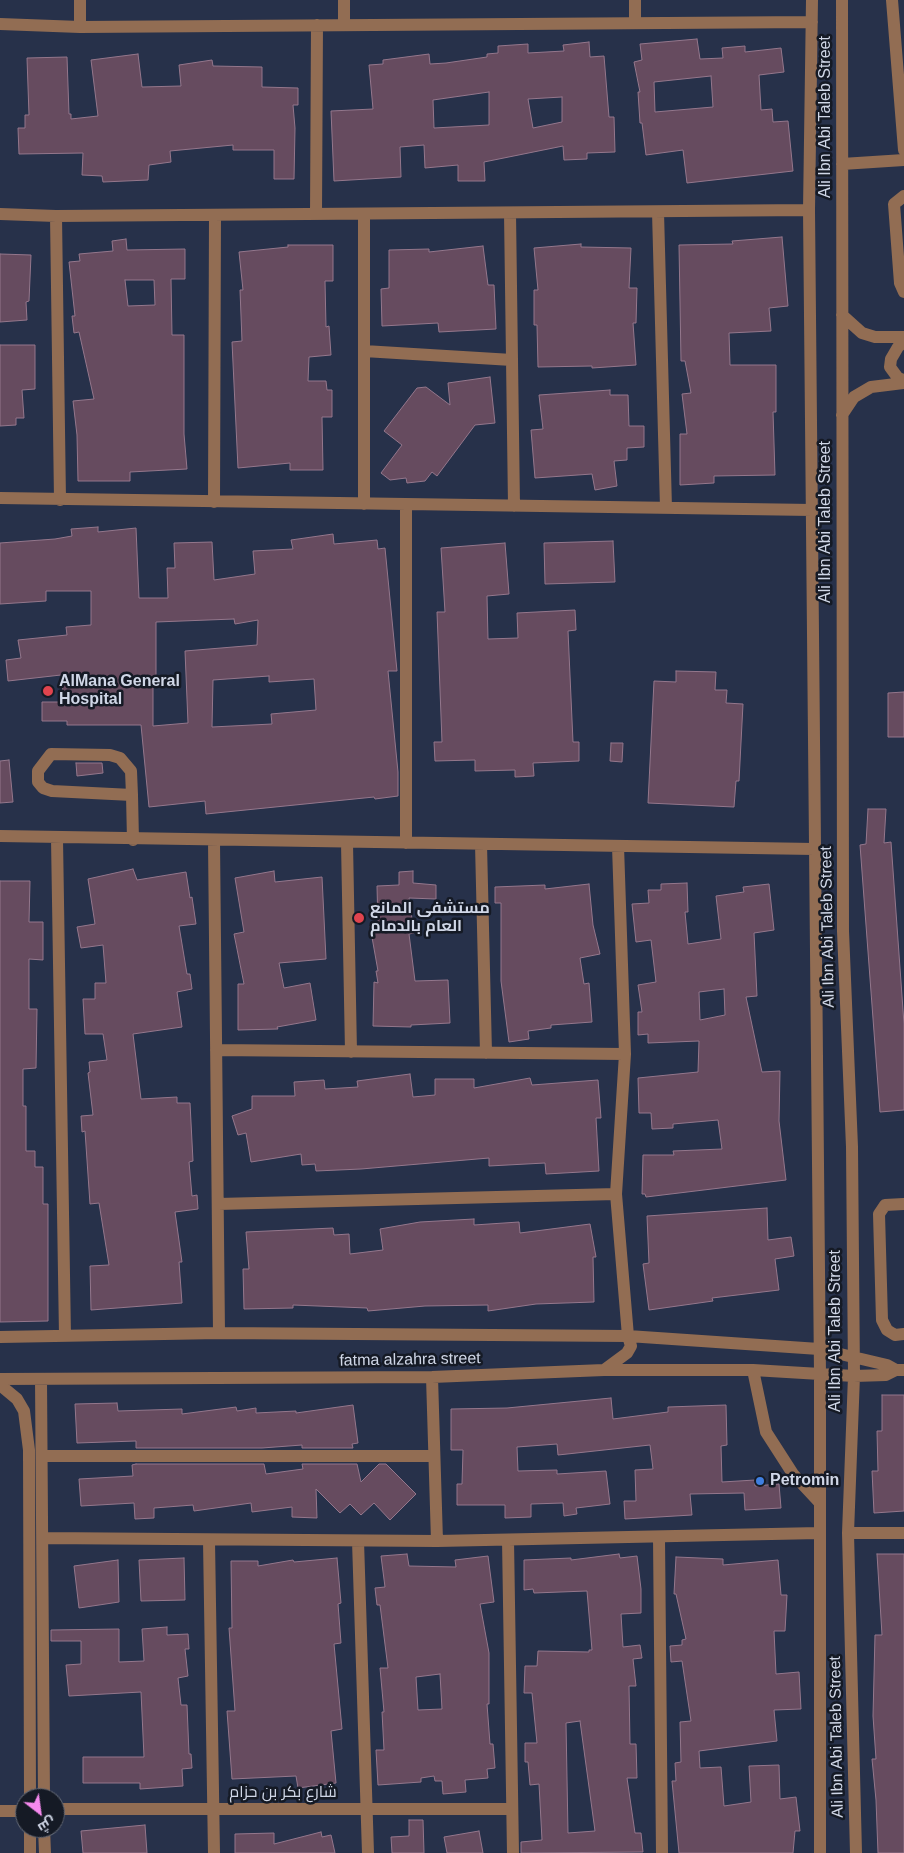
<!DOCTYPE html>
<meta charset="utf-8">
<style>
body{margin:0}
#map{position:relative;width:904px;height:1853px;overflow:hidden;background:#27314a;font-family:Arial,Cairo,sans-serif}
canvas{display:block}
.north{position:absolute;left:15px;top:1788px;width:50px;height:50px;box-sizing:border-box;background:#151a25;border:1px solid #606673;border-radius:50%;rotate:150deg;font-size:14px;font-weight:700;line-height:20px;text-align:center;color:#d0d7e7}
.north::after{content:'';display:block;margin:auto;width:18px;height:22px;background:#f589ee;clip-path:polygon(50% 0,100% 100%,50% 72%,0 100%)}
</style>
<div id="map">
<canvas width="904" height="1853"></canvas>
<div class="north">ش</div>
</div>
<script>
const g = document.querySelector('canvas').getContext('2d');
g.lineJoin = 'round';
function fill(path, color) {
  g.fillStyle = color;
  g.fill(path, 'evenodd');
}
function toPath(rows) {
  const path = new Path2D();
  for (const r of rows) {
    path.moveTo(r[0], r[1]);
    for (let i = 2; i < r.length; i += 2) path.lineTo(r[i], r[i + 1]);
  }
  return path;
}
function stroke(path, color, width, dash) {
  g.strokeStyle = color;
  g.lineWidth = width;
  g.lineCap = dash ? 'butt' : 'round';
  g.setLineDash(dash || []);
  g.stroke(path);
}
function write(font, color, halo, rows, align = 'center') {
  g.font = font + ' Arial,Cairo,sans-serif';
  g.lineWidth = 5;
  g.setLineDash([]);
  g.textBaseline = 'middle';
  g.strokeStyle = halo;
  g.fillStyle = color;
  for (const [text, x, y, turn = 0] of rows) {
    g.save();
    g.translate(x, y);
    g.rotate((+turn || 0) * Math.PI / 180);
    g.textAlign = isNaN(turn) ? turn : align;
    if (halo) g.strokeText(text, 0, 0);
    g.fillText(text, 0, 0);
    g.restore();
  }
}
const building = toPath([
 [697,39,700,59,723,58,722,48,745,46,745,52,781,48,784,72,759,75,761,110,772,109,773,122,788,121,793,171,687,183,683,150,646,155,642,123,640,123,638,92,640,92,634,62,642,60,640,44,697,39],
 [711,76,713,107,655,112,654,82,711,76],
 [589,42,590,57,604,56,609,117,614,117,615,152,587,153,587,159,564,160,563,146,484,162,485,181,458,181,458,165,425,168,424,145,400,147,401,177,334,181,331,111,373,109,369,65,383,64,383,60,429,54,430,64,446,63,487,57,487,54,498,53,498,46,528,44,528,53,564,51,563,45,589,42],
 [489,92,489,125,434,128,433,100,489,92],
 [562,97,562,122,533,128,528,99,562,97],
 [138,54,142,87,181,86,179,65,212,60,213,66,262,67,262,87,298,88,298,105,293,105,295,128,294,179,274,179,274,150,233,150,233,145,170,151,171,162,149,165,148,180,103,182,102,176,82,175,83,153,19,154,18,128,25,128,25,115,29,115,27,58,67,57,69,114,71,114,71,119,98,116,91,60,138,54],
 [782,237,788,306,769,308,771,331,729,333,730,365,776,365,776,412,773,412,775,475,714,476,714,483,680,485,680,434,687,434,682,394,691,393,685,361,681,361,679,245,733,244,732,241,782,237],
 [126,239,127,250,185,249,185,279,171,279,172,335,184,335,184,434,187,469,130,472,130,481,78,481,77,435,73,401,94,399,79,332,74,333,72,316,75,316,69,262,80,261,79,254,113,251,112,241,126,239],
 [125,280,154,280,155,305,128,306,125,280],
 [581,244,581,247,631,248,629,288,637,288,636,323,633,323,636,365,592,368,592,366,538,367,537,325,534,325,534,290,538,290,534,248,581,244],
 [288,245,333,245,333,281,325,281,326,327,329,326,331,355,309,357,308,381,326,381,327,390,332,390,332,417,322,417,323,470,290,470,290,463,238,468,232,342,242,341,240,290,243,290,239,252,288,247,288,245],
 [483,246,488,285,494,285,496,329,439,332,438,323,382,326,381,289,389,288,389,250,429,249,429,252,483,246],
 [0,254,31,255,29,301,26,302,27,320,0,322,0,254],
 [0,345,35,345,35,389,22,390,24,418,16,418,16,425,0,426,0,345],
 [490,377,495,423,475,425,437,476,432,472,425,481,407,483,406,478,390,480,381,473,402,445,384,431,417,388,426,387,450,405,448,383,490,377],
 [610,390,610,395,628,395,629,426,644,426,644,447,627,448,627,460,614,461,617,486,595,490,592,474,535,478,531,430,543,429,539,395,610,390],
 [98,527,98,532,136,528,139,598,168,598,167,568,175,568,174,543,212,542,214,580,255,574,253,551,293,549,291,540,333,534,334,544,377,540,378,549,385,548,397,671,388,671,398,772,398,796,375,799,374,797,206,814,205,801,149,807,141,725,67,725,67,721,42,721,42,702,64,702,61,675,8,681,6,660,21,658,18,640,67,635,66,627,91,625,91,591,46,591,46,601,0,604,0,543,55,539,72,536,71,529,98,527],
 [234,619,235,624,258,620,257,645,185,651,188,723,153,726,153,687,156,687,156,622,234,619],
 [269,676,269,682,314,679,316,710,271,714,272,724,212,727,213,680,269,676],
 [613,541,615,582,545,584,544,543,613,541],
 [505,543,509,594,487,596,488,639,518,638,517,613,575,610,576,630,568,631,573,742,579,742,579,761,533,763,534,776,515,777,515,770,475,771,475,760,435,761,434,742,442,742,437,612,445,612,441,548,505,543],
 [676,671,716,672,715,690,727,690,726,703,743,704,739,781,736,781,734,807,648,803,654,681,676,682,676,671],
 [904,692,904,737,888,737,888,693,904,692],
 [611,743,623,743,622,762,610,761,611,743],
 [9,760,13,802,0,803,0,761,9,760],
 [76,763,102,763,103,773,77,776,76,763],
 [868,809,886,809,884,843,891,842,904,1024,904,1110,880,1112,860,845,866,844,868,809],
 [133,869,137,880,186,872,190,898,192,897,196,924,179,926,187,974,190,974,192,989,177,992,182,1027,133,1034,141,1099,177,1097,177,1103,190,1103,193,1161,189,1162,192,1196,197,1195,198,1209,175,1212,182,1262,179,1262,182,1303,91,1310,90,1266,109,1265,99,1203,90,1204,85,1131,82,1132,81,1116,93,1115,88,1073,90,1072,89,1062,107,1060,103,1034,85,1034,83,999,95,999,95,983,106,983,103,945,81,948,77,927,95,924,88,879,133,869],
 [274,871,275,882,322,877,326,959,279,963,284,988,310,983,316,1020,277,1027,278,1029,238,1030,238,984,244,984,234,934,244,932,235,878,274,871],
 [413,871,413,883,436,885,436,899,409,898,414,933,409,934,415,981,448,980,450,1023,411,1025,411,1027,373,1026,374,982,378,983,376,971,378,971,370,926,378,925,377,886,399,885,399,872,413,871],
 [0,881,30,881,29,922,43,922,43,960,29,959,29,1009,37,1009,36,1068,23,1069,23,1106,26,1106,26,1151,35,1151,35,1167,43,1167,43,1204,48,1204,48,1321,0,1322,0,881],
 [687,883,688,912,685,912,688,944,721,939,716,896,744,892,743,887,769,884,774,930,754,933,757,996,746,997,762,1072,780,1071,779,1121,786,1180,646,1197,645,1194,642,1194,643,1155,674,1155,673,1151,722,1149,718,1120,673,1124,673,1128,652,1129,651,1113,639,1113,638,1078,698,1072,699,1041,648,1043,648,1034,638,1035,638,1012,642,1012,638,985,656,982,651,940,636,942,632,904,649,903,648,890,661,890,661,884,687,883],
 [724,989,725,1015,700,1020,699,992,724,989],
 [589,884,593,925,600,954,580,958,584,984,589,983,592,1022,551,1025,551,1028,528,1031,529,1039,509,1042,501,981,501,903,495,903,495,887,545,885,545,889,589,884],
 [410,1074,413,1097,435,1095,435,1079,474,1079,474,1088,530,1078,532,1085,598,1080,601,1118,596,1118,599,1171,546,1174,545,1163,489,1166,489,1158,361,1169,316,1171,315,1164,302,1165,301,1154,251,1162,246,1133,238,1135,232,1116,252,1109,252,1096,295,1096,294,1082,324,1080,325,1089,358,1087,357,1081,410,1074],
 [767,1208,768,1240,791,1237,794,1256,775,1259,779,1290,712,1298,713,1301,649,1310,643,1264,649,1263,647,1216,767,1208],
 [474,1219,474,1225,519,1222,520,1233,590,1224,596,1257,593,1257,594,1302,536,1304,488,1311,488,1305,425,1306,368,1311,367,1308,293,1305,293,1308,244,1309,243,1269,249,1269,246,1232,333,1228,334,1235,349,1234,350,1254,383,1250,380,1229,420,1222,474,1219],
 [882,1395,904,1395,904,1511,874,1513,872,1471,878,1471,877,1431,882,1431,882,1395],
 [611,1398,613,1419,668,1412,668,1407,726,1405,727,1445,721,1446,722,1482,755,1480,755,1486,779,1484,781,1508,745,1510,744,1493,690,1494,692,1515,625,1519,624,1501,636,1501,635,1470,653,1469,650,1445,558,1455,557,1444,517,1447,518,1471,557,1470,557,1474,606,1471,610,1504,576,1508,577,1514,564,1516,563,1503,531,1504,531,1517,505,1518,505,1505,457,1505,457,1484,462,1484,463,1450,451,1450,451,1409,507,1408,611,1398],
 [117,1403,118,1411,182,1409,182,1414,236,1407,237,1411,256,1408,256,1413,296,1411,296,1413,353,1405,358,1443,352,1444,353,1448,302,1448,302,1445,262,1448,136,1448,136,1441,77,1443,75,1404,117,1403],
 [136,1464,264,1464,266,1474,303,1469,302,1464,357,1464,361,1482,379,1464,386,1464,416,1494,390,1520,374,1503,361,1515,350,1504,340,1513,316,1489,317,1518,292,1517,292,1507,252,1512,251,1503,194,1511,193,1505,154,1508,154,1518,135,1519,134,1503,81,1506,79,1479,133,1476,132,1465,136,1464],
 [407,1554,409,1566,456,1567,455,1560,488,1556,494,1602,480,1604,489,1653,489,1704,487,1704,490,1744,493,1744,495,1768,487,1769,488,1778,465,1780,466,1792,443,1794,442,1781,435,1781,434,1776,421,1778,421,1782,378,1785,376,1750,384,1750,382,1712,384,1712,380,1668,388,1668,380,1605,377,1605,375,1588,385,1587,381,1556,407,1554],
 [440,1674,442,1709,418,1710,416,1677,440,1674],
 [619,1554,620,1558,637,1556,641,1589,641,1613,621,1614,623,1647,640,1645,642,1658,633,1659,636,1686,629,1686,630,1744,636,1744,637,1778,627,1778,635,1833,641,1833,643,1852,521,1853,521,1842,542,1840,539,1784,530,1785,528,1762,525,1762,525,1743,537,1743,532,1693,524,1693,525,1666,537,1666,538,1651,589,1652,589,1650,592,1650,587,1591,534,1593,533,1589,524,1590,524,1560,571,1558,571,1560,619,1554],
 [580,1721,595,1831,568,1833,566,1723,580,1721],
 [877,1554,904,1554,904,1853,878,1853,876,1800,872,1759,876,1759,873,1716,875,1635,882,1635,877,1554],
 [676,1557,723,1559,723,1565,778,1560,781,1595,787,1595,785,1631,774,1631,776,1674,799,1672,801,1709,774,1710,777,1741,699,1751,700,1768,721,1767,724,1806,751,1802,749,1766,779,1765,780,1799,796,1797,800,1831,795,1831,793,1853,679,1853,672,1781,676,1781,675,1763,681,1762,680,1722,691,1721,682,1661,671,1662,670,1646,682,1645,682,1640,686,1639,676,1594,674,1594,676,1557],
 [184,1558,185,1600,141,1601,139,1560,184,1558],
 [337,1558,341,1603,338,1604,341,1643,334,1644,342,1729,331,1731,336,1783,298,1788,296,1776,232,1779,227,1711,235,1711,229,1628,232,1628,231,1561,258,1561,258,1566,293,1560,294,1562,337,1558],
 [118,1560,119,1602,79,1608,74,1566,118,1560],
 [167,1627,167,1635,188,1634,189,1649,185,1649,188,1676,178,1678,181,1705,187,1705,189,1754,191,1754,192,1768,182,1769,183,1786,140,1789,140,1783,83,1783,83,1757,144,1757,141,1692,69,1696,66,1665,81,1664,81,1641,51,1641,51,1630,119,1629,119,1662,144,1661,142,1629,167,1627],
 [409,1820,423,1820,424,1853,392,1853,391,1837,409,1836,409,1820],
 [145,1825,147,1853,83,1853,81,1831,145,1825],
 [479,1831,483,1853,447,1853,444,1837,479,1831],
 [321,1832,322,1837,331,1835,335,1853,235,1853,235,1834,274,1833,274,1844,321,1832]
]);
fill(building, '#664b5f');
stroke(building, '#94778c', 1);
stroke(toPath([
 [344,0,344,25],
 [812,0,809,210,820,1374,820,1853],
 [842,0,843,931,852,1147,854,1376,848,1533,856,1853],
 [892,0,904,150],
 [635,23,635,0],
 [0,24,80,27,812,22],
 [80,27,80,0],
 [842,164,904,160],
 [904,196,894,204,900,283,904,292],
 [658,212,666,508],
 [510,213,514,506],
 [0,214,56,216,809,210],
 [316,214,317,25],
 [364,214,364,504],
 [56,216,60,500],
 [842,315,862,333,875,337,904,337],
 [904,342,898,347,891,359,890,367,898,378,904,380],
 [364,351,512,360],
 [842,415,854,397,871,387,904,383],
 [0,498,812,510],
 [214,502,215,215],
 [132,795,52,791,43,788,38,782,38,771,51,754,110,755,120,758,131,771,132,795,133,840],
 [0,836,814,849],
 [57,839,65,1336],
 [214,841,219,1333],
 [347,843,351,1052],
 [406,843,406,505],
 [481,844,486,1053],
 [216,1050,625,1054],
 [218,1204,616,1194],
 [904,1204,885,1205,879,1214,882,1320,887,1330,895,1335,904,1334],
 [0,1337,219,1333,628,1336,819,1349,887,1365,896,1370],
 [604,1370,627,1353,631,1346,628,1336,616,1194,625,1054,618,846],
 [753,1370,766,1432,793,1474,819,1502],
 [432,1377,437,1541],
 [0,1379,432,1377,604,1370,753,1370,854,1376,886,1375,896,1370,904,1370],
 [41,1379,44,1798],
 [0,1385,17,1399,24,1411,29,1450,30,1798],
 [42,1456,434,1456],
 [848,1533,904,1533],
 [43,1538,437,1541,819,1533],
 [659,1538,662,1853],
 [508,1540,513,1853],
 [209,1541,214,1853],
 [358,1541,368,1853],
 [55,1809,512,1809],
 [0,1811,25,1811],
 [30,1828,30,1853],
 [44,1828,45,1853]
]), '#926d53', 12);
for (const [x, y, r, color] of [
 [48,691,6,"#e0444e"],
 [359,918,6,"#e0444e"],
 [760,1481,5,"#3f7fe0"]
]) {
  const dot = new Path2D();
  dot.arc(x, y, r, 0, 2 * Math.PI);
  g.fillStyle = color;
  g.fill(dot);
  stroke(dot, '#151a25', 2);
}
write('16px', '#d0d7e7', '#151a25', [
 ["Ali Ibn Abi Taleb Street",826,117,-90],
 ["Ali Ibn Abi Taleb Street",826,522,-90],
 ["Ali Ibn Abi Taleb Street",828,927,-91],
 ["Ali Ibn Abi Taleb Street",836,1331,-90],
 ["fatma alzahra street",410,1360,-1],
 ["Ali Ibn Abi Taleb Street",837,1737,-91],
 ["شارع بكر بن حزام",283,1793]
]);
write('bold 16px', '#d0d7e7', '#151a25', [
 ["AlMana General",59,682],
 ["Hospital",59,700],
 ["مستشفى المانع",370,909],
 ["العام بالدمام",370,927],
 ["Petromin",770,1481]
], 'left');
</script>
